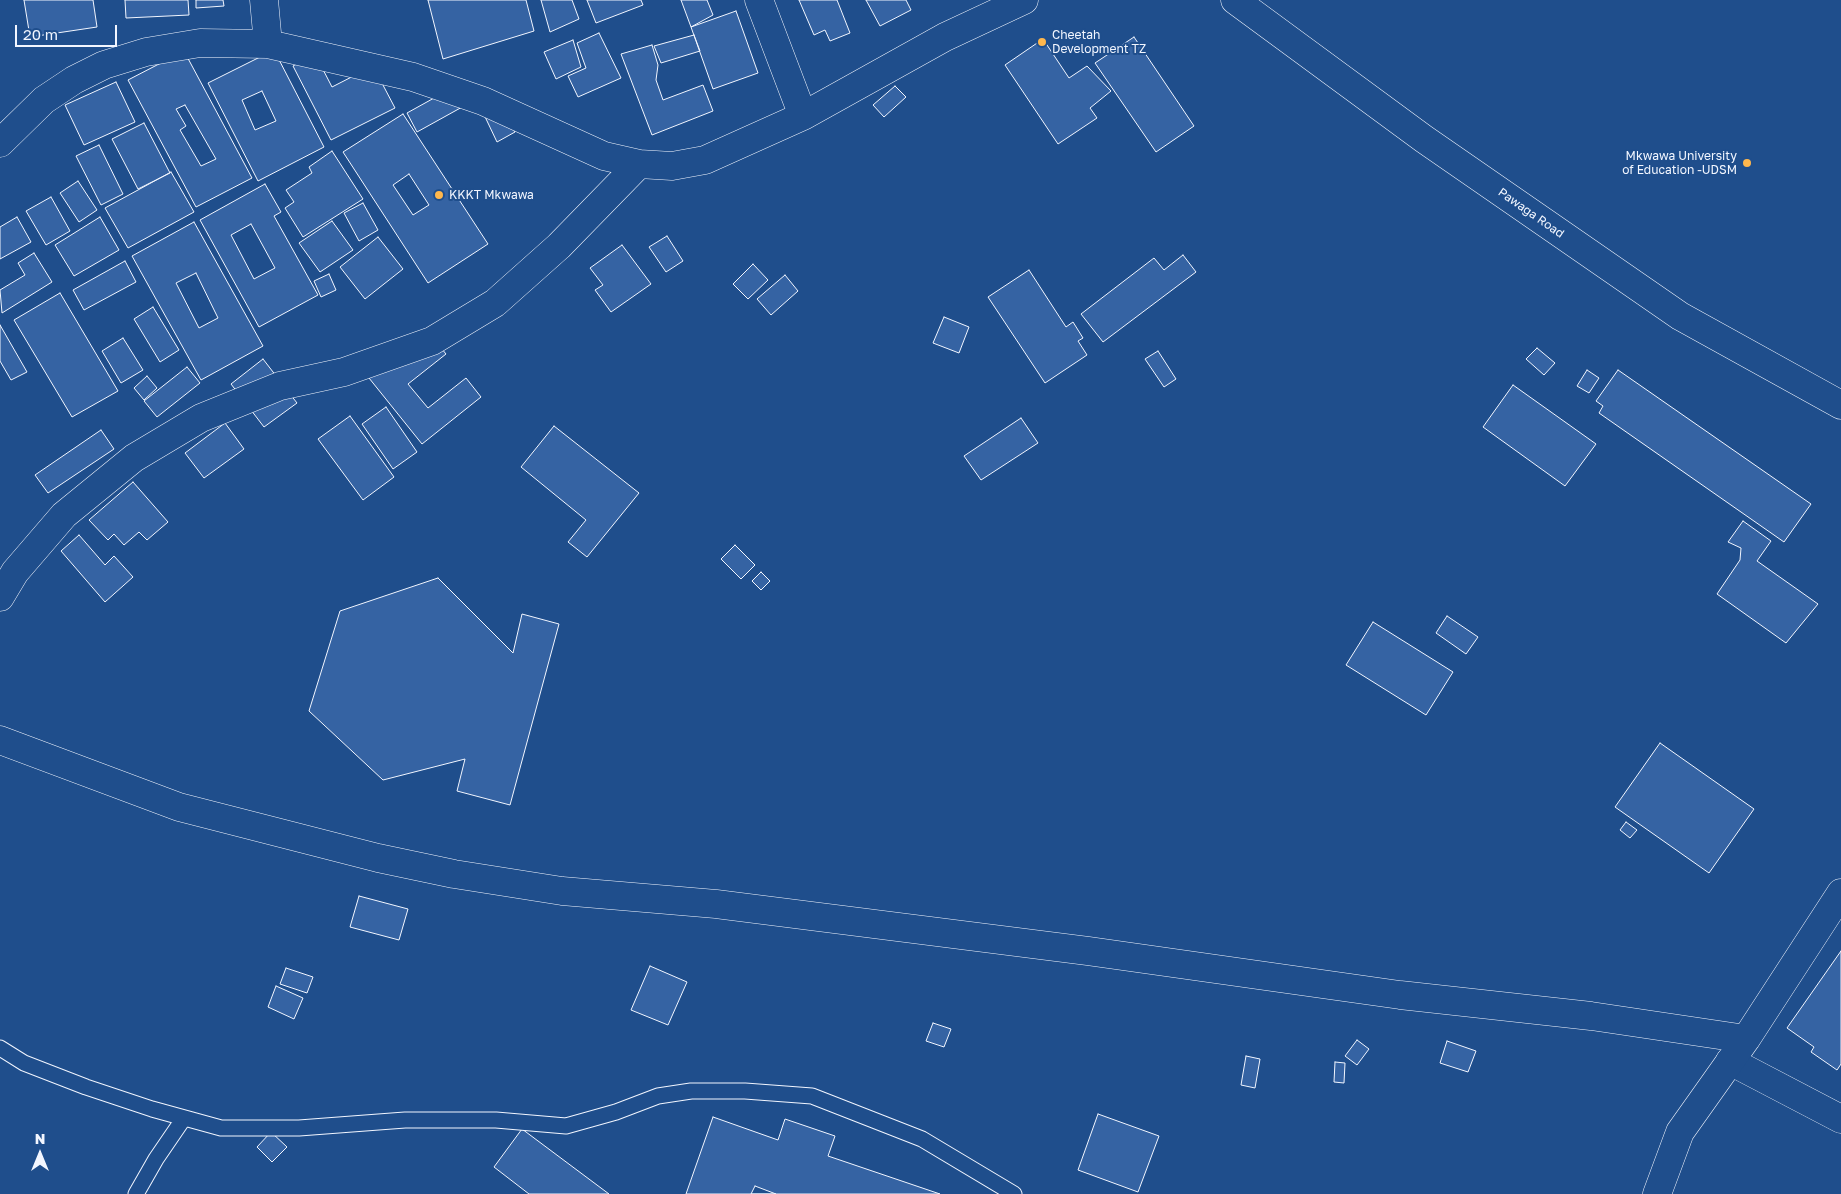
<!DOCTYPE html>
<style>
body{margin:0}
#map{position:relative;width:1841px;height:1194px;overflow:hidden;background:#1f4e8c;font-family:"Golos Text",sans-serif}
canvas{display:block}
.north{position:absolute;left:15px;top:1129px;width:50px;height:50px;-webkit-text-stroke:4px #1f4e8c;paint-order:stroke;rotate:0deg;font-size:14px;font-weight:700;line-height:20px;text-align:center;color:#f2f6ff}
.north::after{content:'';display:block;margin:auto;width:18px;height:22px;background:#f2f6ff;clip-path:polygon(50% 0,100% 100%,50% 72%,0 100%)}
.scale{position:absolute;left:15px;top:25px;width:102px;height:22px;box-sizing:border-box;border:2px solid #f2f6ff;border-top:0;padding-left:6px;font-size:15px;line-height:18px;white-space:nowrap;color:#f2f6ff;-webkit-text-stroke:4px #1f4e8c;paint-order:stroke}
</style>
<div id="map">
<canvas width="1841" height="1194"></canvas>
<div class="north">N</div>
<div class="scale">20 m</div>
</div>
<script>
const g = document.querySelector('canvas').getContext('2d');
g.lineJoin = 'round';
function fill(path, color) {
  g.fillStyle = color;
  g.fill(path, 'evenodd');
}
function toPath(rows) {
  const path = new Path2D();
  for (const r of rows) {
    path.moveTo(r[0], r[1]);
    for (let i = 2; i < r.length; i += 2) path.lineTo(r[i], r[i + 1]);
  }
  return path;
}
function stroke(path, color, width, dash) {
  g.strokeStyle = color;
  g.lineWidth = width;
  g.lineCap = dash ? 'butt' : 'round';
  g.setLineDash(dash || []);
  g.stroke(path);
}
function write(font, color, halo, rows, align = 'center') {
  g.font = font + ' "Golos Text",sans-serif';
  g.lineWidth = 4;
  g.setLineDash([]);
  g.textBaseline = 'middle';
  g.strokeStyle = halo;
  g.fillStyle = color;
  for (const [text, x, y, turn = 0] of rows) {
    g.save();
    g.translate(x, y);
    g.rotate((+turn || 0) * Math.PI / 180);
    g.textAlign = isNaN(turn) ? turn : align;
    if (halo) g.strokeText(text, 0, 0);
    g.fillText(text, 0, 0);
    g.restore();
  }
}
const building = toPath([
 [24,0,93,0,97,27,30,37,24,0],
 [125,0,188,0,189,15,126,18,125,0],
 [196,0,223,0,224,6,196,8,196,0],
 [428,0,526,0,534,31,443,59,428,0],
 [541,0,572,0,579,19,550,32,541,0],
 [587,0,641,0,643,5,596,23,587,0],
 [681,0,707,0,713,15,691,27,681,0],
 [799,0,837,0,850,33,830,41,825,30,814,35,799,0],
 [866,0,906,0,911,10,880,26,866,0],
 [736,11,758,73,713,89,691,27,736,11],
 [599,33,621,78,578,97,568,76,586,68,577,43,599,33],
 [694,35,700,51,661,63,654,46,694,35],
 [1134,37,1194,126,1156,152,1095,63,1134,37],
 [1043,39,1069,78,1087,66,1111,91,1090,108,1097,118,1058,144,1005,65,1043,39],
 [573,40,581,67,556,79,544,52,573,40],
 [652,45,658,65,656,80,663,100,703,85,713,111,652,135,621,54,652,45],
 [274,50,324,147,258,181,208,83,274,50],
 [262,91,276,121,255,130,242,100,262,91],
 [184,51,252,178,196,207,128,80,184,51],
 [185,105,216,159,201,166,180,130,186,126,176,109,185,105],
 [315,54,332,87,373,66,395,108,331,140,293,66,315,54],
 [116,82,135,122,84,145,65,105,116,82],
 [463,82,473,101,417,132,407,113,463,82],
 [895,86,906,97,884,117,873,105,895,86],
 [495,93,515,132,497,142,478,102,495,93],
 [403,114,488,244,428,283,343,152,403,114],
 [409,174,429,205,413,215,393,185,409,174],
 [144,123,170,173,138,189,112,139,144,123],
 [99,145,123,194,101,205,76,156,99,145],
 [332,151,363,199,303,237,285,208,294,202,286,190,312,173,309,167,332,151],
 [171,172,194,212,128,248,105,208,171,172],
 [78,181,97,210,79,222,60,193,78,181],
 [265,184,281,212,274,216,318,295,259,327,200,220,265,184],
 [251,224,275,268,254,279,231,235,251,224],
 [51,197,70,231,46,245,26,211,51,197],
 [363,203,378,230,359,241,344,213,363,203],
 [17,217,31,242,0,259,0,227,17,217],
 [100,217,119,250,74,276,55,245,100,217],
 [332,221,353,250,320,272,299,243,332,221],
 [194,222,263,346,201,380,132,256,194,222],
 [196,273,218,318,199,328,176,283,196,273],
 [667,236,683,261,666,272,649,247,667,236],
 [378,237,403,269,365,299,340,267,378,237],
 [622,245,651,284,611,312,595,290,603,285,590,268,622,245],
 [34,253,52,282,2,313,0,290,25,275,18,263,34,253],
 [1183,255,1196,272,1103,342,1081,314,1154,258,1164,270,1183,255],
 [125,261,136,282,84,310,73,290,125,261],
 [753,264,768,280,748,299,733,284,753,264],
 [1029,270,1066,327,1073,322,1083,338,1078,341,1087,355,1045,383,988,297,1029,270],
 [329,274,336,290,321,297,314,281,329,274],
 [785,275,798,291,771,315,757,299,785,275],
 [60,293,118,391,72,417,14,320,60,293],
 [153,307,179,350,160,362,134,319,153,307],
 [944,317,969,327,959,353,933,343,944,317],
 [0,325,27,372,11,380,0,361,0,325],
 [428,332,446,354,408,384,428,408,466,378,481,397,422,444,369,378,428,332],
 [123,338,143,370,121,383,102,351,123,338],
 [1537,348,1555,363,1544,375,1526,359,1537,348],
 [1158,351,1176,379,1164,387,1145,359,1158,351],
 [263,359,297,403,264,427,231,384,263,359],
 [187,367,200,383,157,417,144,401,187,367],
 [1587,370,1599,378,1589,393,1577,386,1587,370],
 [1618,370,1811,504,1784,542,1599,413,1603,406,1596,401,1618,370],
 [147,376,157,388,144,400,134,388,147,376],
 [1513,385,1596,444,1565,486,1483,427,1513,385],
 [386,407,417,452,393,469,362,424,386,407],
 [350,416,394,477,363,500,318,439,350,416],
 [1021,418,1038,443,981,480,964,456,1021,418],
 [225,423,244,449,204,478,185,453,225,423],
 [554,426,639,493,587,557,568,542,586,520,521,467,554,426],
 [101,430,114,449,48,493,35,475,101,430],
 [133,482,168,522,147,540,139,532,124,545,114,534,108,540,89,520,133,482],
 [1743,521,1771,541,1757,561,1818,604,1786,643,1717,594,1740,560,1741,548,1728,542,1743,521],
 [79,535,105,565,114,556,133,577,105,602,61,551,79,535],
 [735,545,755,565,741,579,721,559,735,545],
 [761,572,770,581,761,590,752,581,761,572],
 [438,578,513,653,522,614,559,624,510,805,457,791,465,759,383,780,309,711,340,611,438,578],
 [1447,616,1478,637,1466,654,1436,633,1447,616],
 [1373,622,1453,672,1426,715,1346,665,1373,622],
 [1660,743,1754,809,1709,873,1615,807,1660,743],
 [1626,822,1637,830,1630,838,1620,830,1626,822],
 [359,896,408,909,399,940,350,927,359,896],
 [1841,951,1841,1064,1837,1070,1811,1052,1814,1047,1787,1028,1841,951],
 [650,966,687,982,668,1025,631,1010,650,966],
 [286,968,313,977,307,993,280,984,286,968],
 [276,986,303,998,294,1019,268,1007,276,986],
 [933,1023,951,1029,944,1047,926,1041,933,1023],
 [1357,1040,1369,1049,1357,1065,1345,1056,1357,1040],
 [1447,1041,1476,1051,1468,1072,1440,1063,1447,1041],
 [1246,1056,1260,1059,1255,1088,1241,1085,1246,1056],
 [1335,1062,1345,1063,1344,1083,1334,1082,1335,1062],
 [1098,1114,1159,1136,1138,1192,1078,1170,1098,1114],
 [713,1117,778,1140,785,1119,835,1136,828,1156,940,1194,686,1194,713,1117],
 [522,1129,609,1194,529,1194,494,1167,522,1129],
 [271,1132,287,1147,272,1162,257,1147,271,1132],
 [755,1186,776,1194,751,1194,755,1186]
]);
fill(building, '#3563a3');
stroke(building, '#f2f6ff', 1);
const service = toPath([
 [0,1048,24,1063,86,1087,152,1109,221,1128,299,1128,405,1120,496,1120,566,1126,616,1112,658,1096,691,1091,745,1091,812,1096,922,1139,1014,1194],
 [136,1194,156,1159,184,1118]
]);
const minor = toPath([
 [264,0,268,44],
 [759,0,803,116],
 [0,143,44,100,74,80,104,65,146,52,200,43,268,44,413,77,483,101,604,156,639,164,672,166,705,160,803,116,945,37,1024,0],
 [0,597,15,572,64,515,134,458,201,418,280,386,344,372,432,341,495,303,559,246,639,164],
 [1730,1061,1841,1119]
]);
const tertiary = toPath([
 [0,740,179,807,378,858,454,874,562,891,716,904,1088,951,1400,995,1591,1016,1746,1039],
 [1657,1194,1680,1132,1746,1039,1841,893]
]);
const secondary = toPath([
 [1235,0,1424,139,1680,316,1841,405]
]);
stroke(service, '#f2f6ff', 17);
stroke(minor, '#f2f6ff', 29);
stroke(tertiary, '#f2f6ff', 29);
stroke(secondary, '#f2f6ff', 29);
stroke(service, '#1f4e8c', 15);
stroke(minor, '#1f4e8c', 28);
stroke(tertiary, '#1f4e8c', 28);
stroke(secondary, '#1f4e8c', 28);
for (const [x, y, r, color] of [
 [1042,42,5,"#ffb74d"],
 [1747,163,5,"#ffb74d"],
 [439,195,5,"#ffb74d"]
]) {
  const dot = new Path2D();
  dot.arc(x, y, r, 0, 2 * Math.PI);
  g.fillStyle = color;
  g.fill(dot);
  stroke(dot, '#1f4e8c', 2);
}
write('12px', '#f2f6ff', '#1f4e8c', [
 ["Cheetah",1052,35],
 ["Development TZ",1052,49],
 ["Mkwawa University",1737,156,"right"],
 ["of Education -UDSM",1737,170,"right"],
 ["KKKT Mkwawa",449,195]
], 'left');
write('12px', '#f2f6ff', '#1f4e8c', [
 ["Pawaga Road",1531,213,35]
]);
</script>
